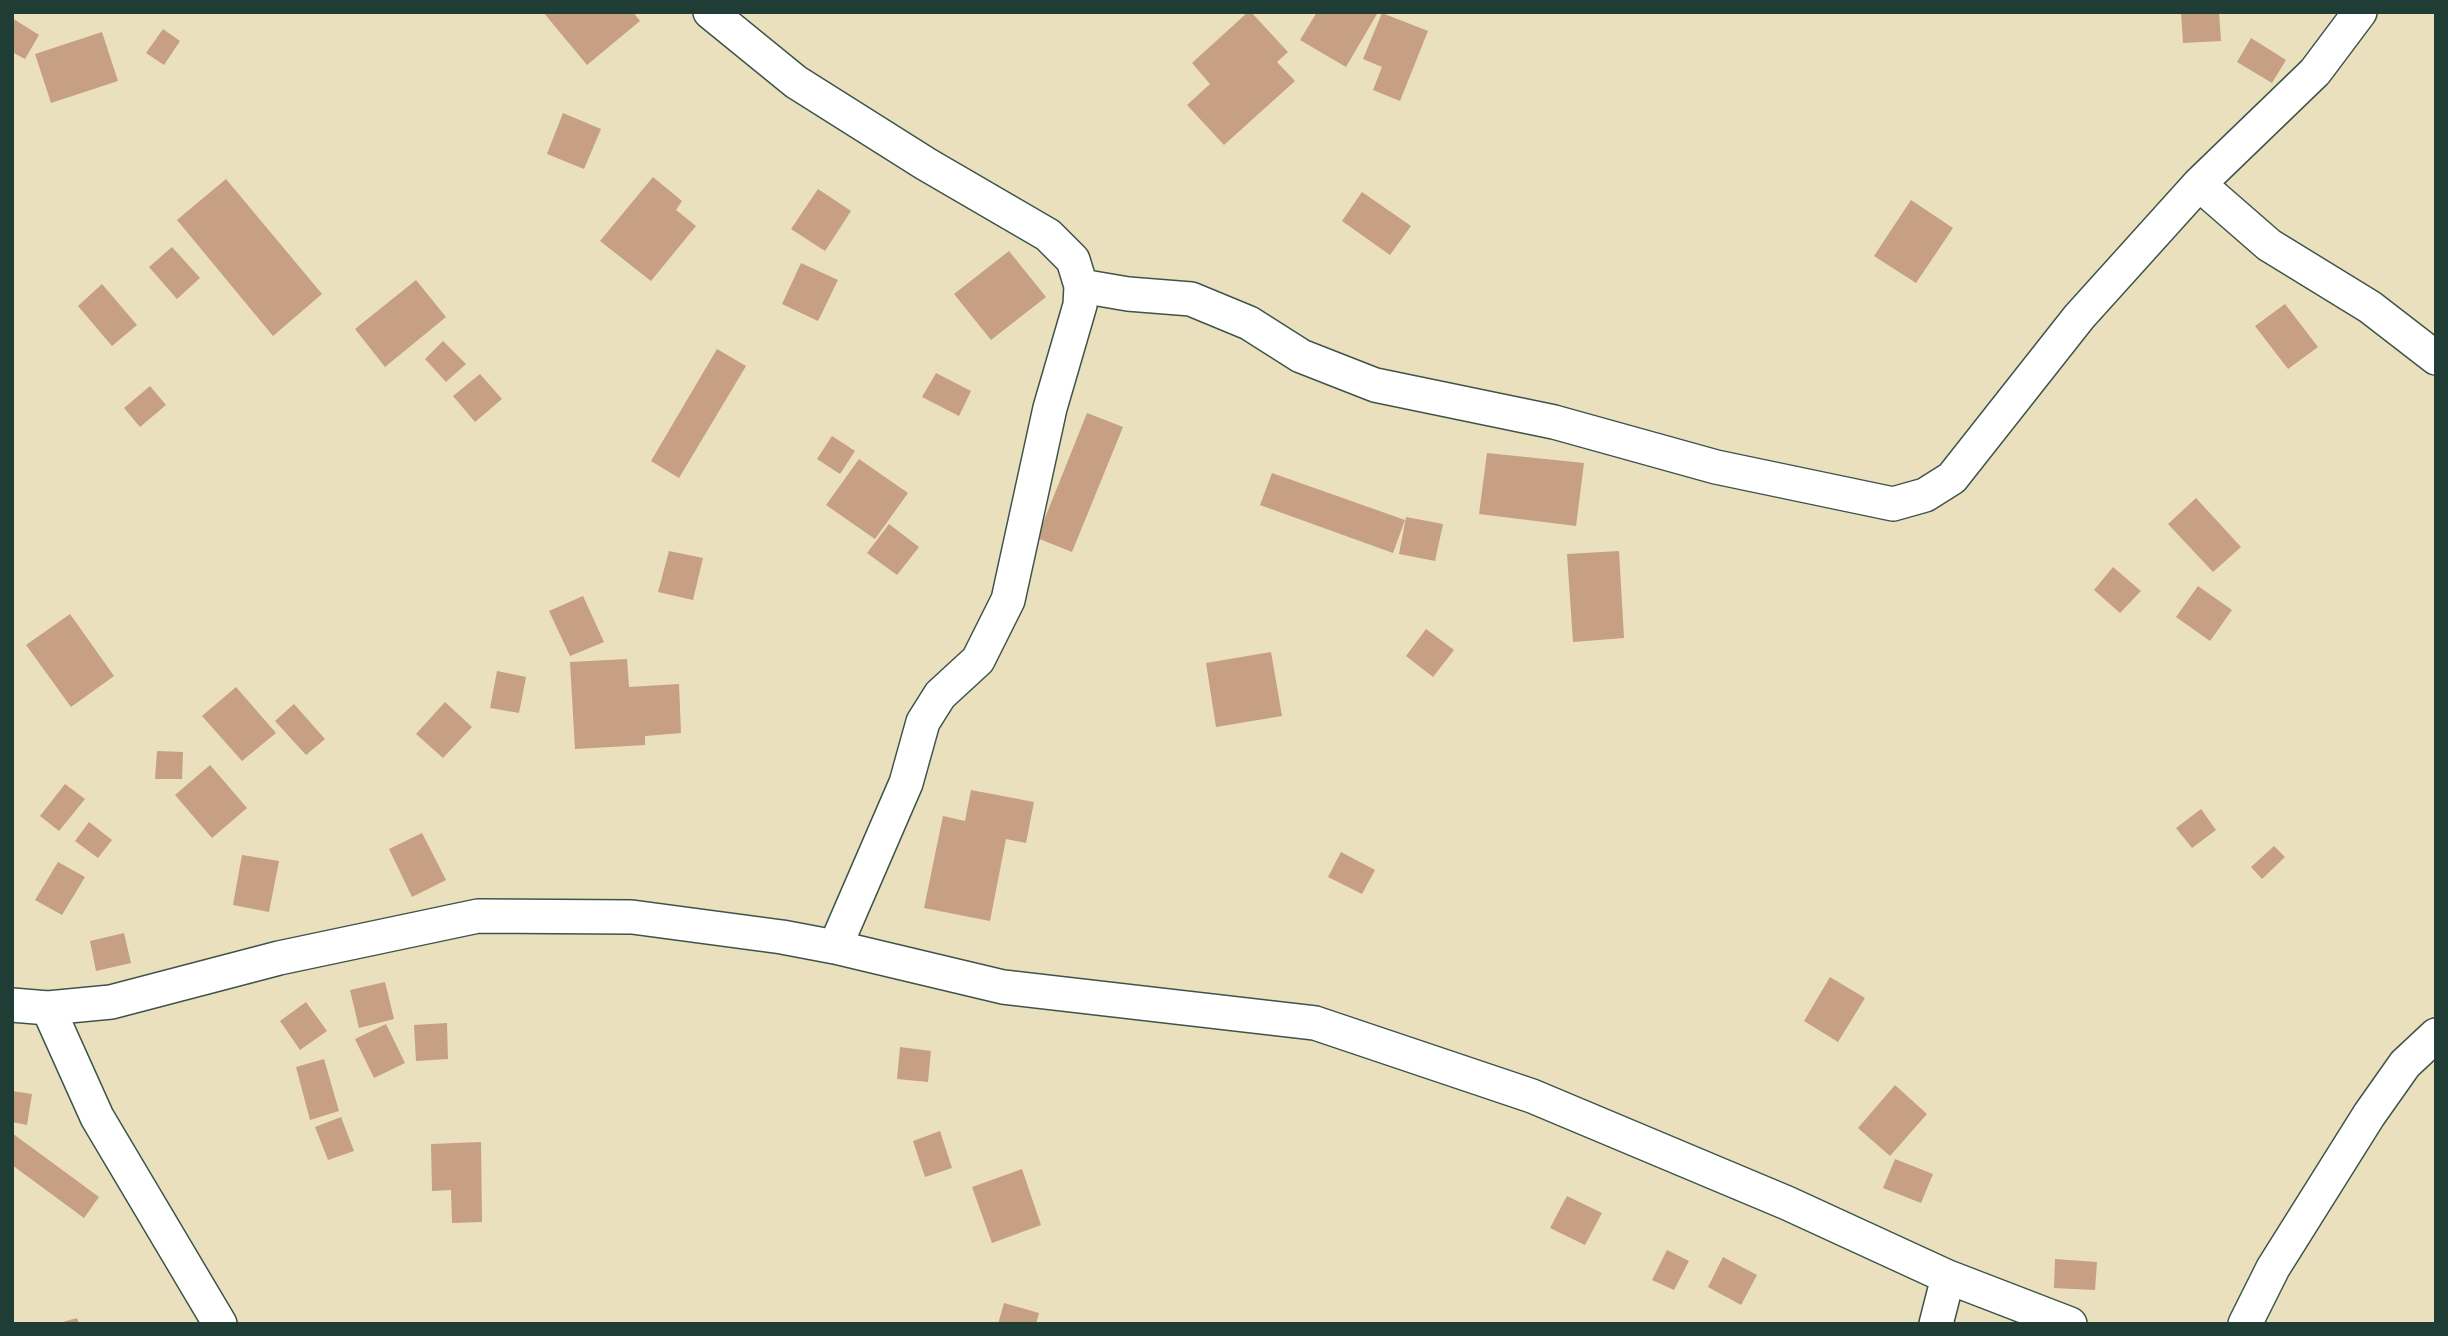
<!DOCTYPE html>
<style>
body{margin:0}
#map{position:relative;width:2448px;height:1336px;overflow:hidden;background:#eae0bd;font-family:Itim,sans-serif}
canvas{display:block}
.frame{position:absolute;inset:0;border:14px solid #1f3d34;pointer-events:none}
</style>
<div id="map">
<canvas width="2448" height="1336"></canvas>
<div class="frame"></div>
</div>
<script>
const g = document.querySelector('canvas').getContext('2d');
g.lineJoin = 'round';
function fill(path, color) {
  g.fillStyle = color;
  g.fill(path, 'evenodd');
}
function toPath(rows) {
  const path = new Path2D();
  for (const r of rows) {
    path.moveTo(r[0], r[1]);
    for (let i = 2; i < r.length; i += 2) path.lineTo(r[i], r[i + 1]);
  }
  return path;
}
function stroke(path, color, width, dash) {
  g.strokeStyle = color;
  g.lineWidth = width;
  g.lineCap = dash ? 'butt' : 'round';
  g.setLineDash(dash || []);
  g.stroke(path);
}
fill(toPath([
 [543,12,633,12,640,21,587,65],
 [1248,12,1251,12,1288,52,1277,62,1295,81,1224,145,1187,105,1210,84,1192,63],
 [1317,12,1377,14,1346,67,1300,40],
 [2181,12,2219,12,2221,41,2183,43],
 [1382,13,1428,31,1400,101,1373,90,1382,67,1363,59],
 [12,18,39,35,25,59,12,52],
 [163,29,180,41,164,65,146,53],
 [102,32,118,81,51,103,35,54],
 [2251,38,2286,60,2272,83,2237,62],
 [563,113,601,129,584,169,547,154],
 [653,177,682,201,676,210,696,226,651,281,600,241],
 [226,179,322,294,273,336,177,220],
 [818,189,851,211,825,251,791,229],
 [1362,192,1411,226,1390,255,1342,221],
 [1911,200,1953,228,1916,283,1874,256],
 [172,247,200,278,177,299,149,267],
 [1009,251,1046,297,991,340,954,294],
 [801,263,838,280,818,321,782,304],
 [416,280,446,317,385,367,355,329],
 [102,284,137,325,112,346,78,306],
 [2285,304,2318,347,2288,369,2255,326],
 [443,341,466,364,446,382,425,359],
 [717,349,746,366,679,478,651,461],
 [936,373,971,391,959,416,922,397],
 [480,374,502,399,475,422,453,396],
 [150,386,166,405,140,427,124,408],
 [1087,413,1123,427,1072,552,1037,538],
 [832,436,855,451,840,474,817,459],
 [1487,453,1584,463,1576,526,1479,514],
 [859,459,908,493,875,539,826,505],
 [1272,473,1405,520,1393,553,1260,505],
 [2196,498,2241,547,2213,572,2168,524],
 [1406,517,1443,524,1435,561,1399,554],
 [889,524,919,547,897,575,867,553],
 [669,551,703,558,693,600,658,592],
 [1619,551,1624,638,1573,642,1567,554],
 [2113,567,2141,591,2120,613,2094,590],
 [2198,586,2232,610,2210,641,2176,617],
 [583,596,604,642,570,656,549,611],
 [70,614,114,676,71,707,26,645],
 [1426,629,1454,650,1433,677,1406,656],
 [1271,652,1282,716,1216,727,1206,663],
 [627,659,629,687,679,684,681,733,645,736,645,745,575,749,570,662],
 [497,671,526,677,519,713,490,708],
 [236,687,276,733,242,761,202,716],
 [445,702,472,727,443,758,416,734],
 [294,704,325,739,306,755,275,721],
 [157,751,183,752,182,779,155,779],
 [210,765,247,808,212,838,175,795],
 [65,784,85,799,59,831,40,816],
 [971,790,1034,802,1026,843,1006,839,990,921,924,908,943,816,965,821],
 [2201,809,2216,830,2192,848,2176,828],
 [89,822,112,840,98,858,75,841],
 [422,833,446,880,412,897,389,849],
 [2274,846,2285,857,2262,879,2251,867],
 [1341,852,1375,870,1362,894,1328,877],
 [242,855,279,861,269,912,233,905],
 [58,862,85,877,62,915,35,900],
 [124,933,131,963,96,971,90,941],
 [1830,977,1865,998,1838,1042,1804,1021],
 [385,982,394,1019,359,1028,350,990],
 [306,1002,327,1031,300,1050,280,1021],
 [447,1023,448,1059,416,1061,414,1025],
 [386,1024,405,1063,374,1078,355,1039],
 [900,1047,931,1051,928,1082,897,1079],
 [324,1059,339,1111,310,1120,296,1067],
 [1895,1085,1927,1114,1890,1156,1858,1128],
 [12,1091,32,1094,27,1125,12,1122],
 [341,1117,354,1151,328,1160,315,1127],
 [940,1131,952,1168,925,1177,913,1141],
 [12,1133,99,1197,84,1218,12,1165],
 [481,1142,482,1222,452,1223,451,1190,432,1191,431,1144],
 [1895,1159,1933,1174,1921,1203,1883,1188],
 [1022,1169,1041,1225,992,1243,972,1187],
 [1567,1196,1602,1213,1585,1245,1550,1228],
 [1667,1250,1689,1261,1674,1290,1652,1280],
 [1723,1257,1757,1275,1741,1305,1708,1287],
 [2055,1259,2097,1262,2095,1290,2054,1288],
 [1004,1303,1039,1313,1036,1324,998,1324],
 [77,1318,79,1324,59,1324,59,1323]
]), '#c79f82');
const street = toPath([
 [710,12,796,82,926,164,1048,235,1073,260,1081,286,1080,305,1050,408,1008,600,978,660,940,695,923,722,906,783,835,947],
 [2199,184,2269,245,2370,307,2436,358],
 [1081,286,1128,294,1191,299,1249,323,1301,356,1375,385,1554,422,1716,467,1893,504,1925,495,1952,478,2079,317,2199,184,2315,72,2360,12],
 [12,1005,48,1008,111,1002,279,958,478,916,632,917,782,937,835,947,1003,987,1315,1023,1532,1096,1787,1203,1948,1277,2070,1324],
 [48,1008,97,1117,220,1324],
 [1936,1324,1948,1277],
 [2245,1324,2273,1268,2369,1115,2405,1064,2436,1035]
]);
stroke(street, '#3d5549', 36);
stroke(street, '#fff', 33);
</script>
